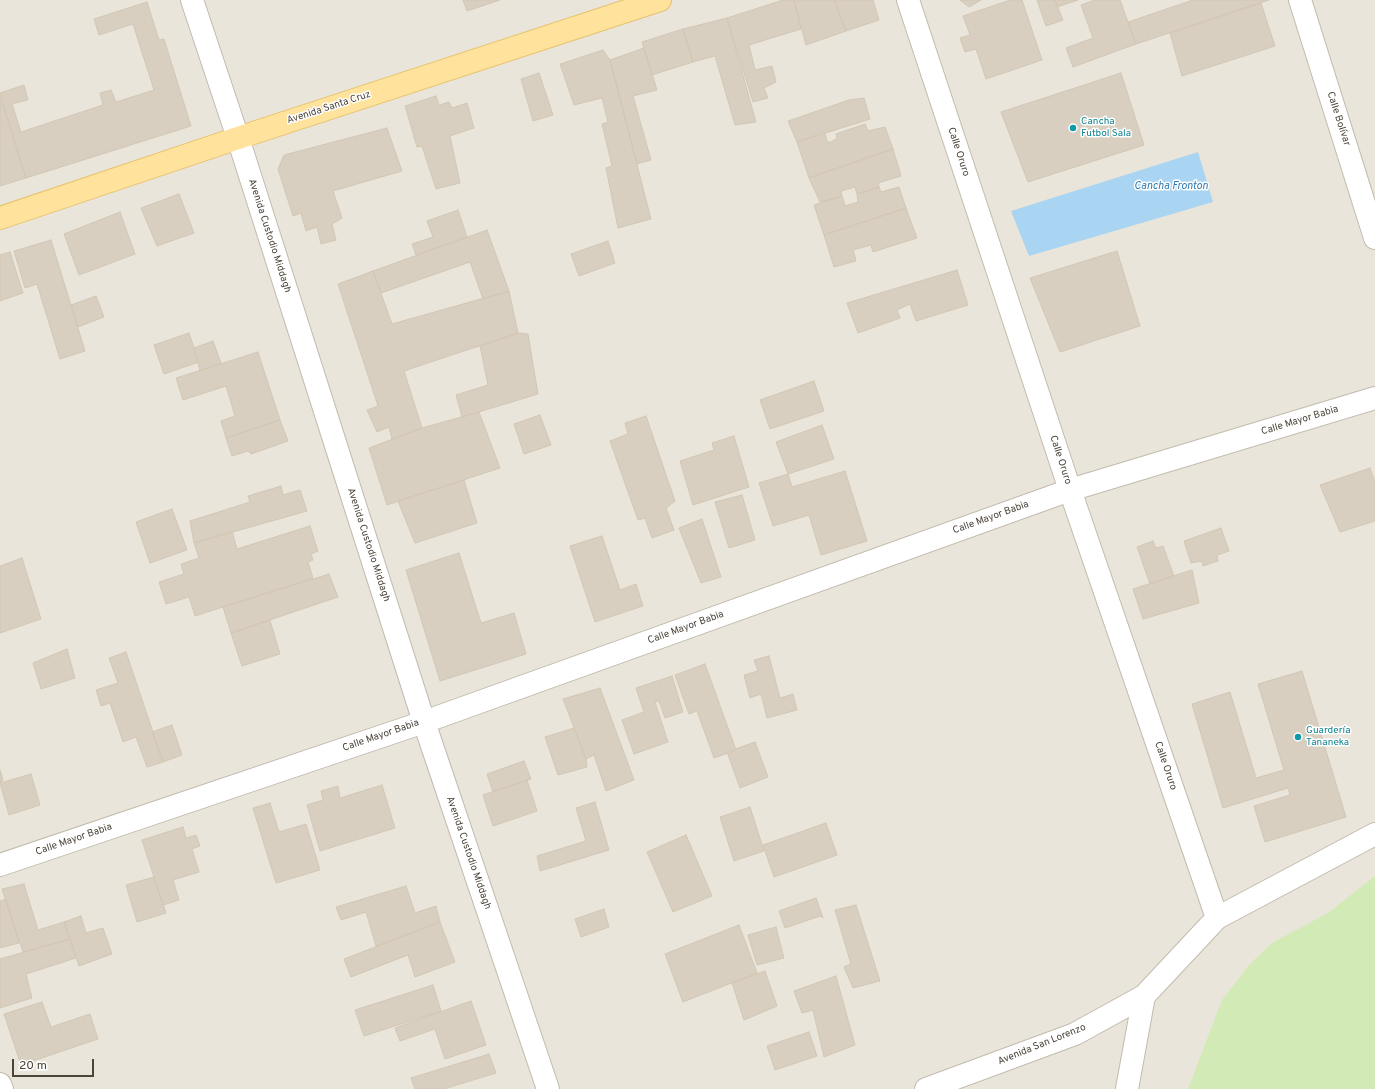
<!DOCTYPE html>
<meta charset="utf-8">
<style>
body{margin:0}
#map{position:relative;width:1375px;height:1089px;overflow:hidden;background:#f6f3ec;font-family:Overpass,sans-serif}
canvas{display:block}
.scale{position:absolute;left:12px;top:1059px;width:82px;height:18px;box-sizing:border-box;border:2px solid #4b4439;border-top:0;padding-left:5px;font-size:12px;line-height:14px;white-space:nowrap;color:#4b4439;-webkit-text-stroke:3px #fff;paint-order:stroke}
</style>
<div id="map">
<canvas width="1375" height="1089"></canvas>
<div class="scale">20 m</div>
</div>
<script>
const g = document.querySelector('canvas').getContext('2d');
g.lineJoin = 'round';
function fill(path, color) {
  g.fillStyle = color;
  g.fill(path, 'evenodd');
}
function toPath(rows) {
  const path = new Path2D();
  for (const r of rows) {
    path.moveTo(r[0], r[1]);
    for (let i = 2; i < r.length; i += 2) path.lineTo(r[i], r[i + 1]);
  }
  return path;
}
function stroke(path, color, width, dash) {
  g.strokeStyle = color;
  g.lineWidth = width;
  g.lineCap = dash ? 'butt' : 'round';
  g.setLineDash(dash || []);
  g.stroke(path);
}
function write(font, color, halo, rows, align = 'center') {
  g.font = font + ' Overpass,sans-serif';
  g.lineWidth = 3;
  g.setLineDash([]);
  g.textBaseline = 'middle';
  g.strokeStyle = halo;
  g.fillStyle = color;
  for (const [text, x, y, turn = 0] of rows) {
    g.save();
    g.translate(x, y);
    g.rotate((+turn || 0) * Math.PI / 180);
    g.textAlign = isNaN(turn) ? turn : align;
    if (halo) g.strokeText(text, 0, 0);
    g.fillText(text, 0, 0);
    g.restore();
  }
}
fill(toPath([
 [0,0,1375,0,1375,911,1215,1089,0,1089]
]), '#eae5da');
fill(toPath([
 [1375,876,1375,1089,1188,1089,1222,1000,1250,964,1272,943,1328,913]
]), '#d2eab5');
fill(toPath([
 [1198,152,1213,202,1029,256,1011,211]
]), '#a9d4f2');
const building = toPath([
 [463,0,500,0,467,11,463,0],
 [783,0,794,0,801,29,749,45,755,70,772,66,776,82,764,88,768,98,753,102,727,18,783,0],
 [794,0,834,0,846,31,806,45,794,0],
 [834,0,873,0,879,20,846,31,834,0],
 [960,0,981,0,969,7,960,0],
 [1010,0,1022,0,1042,60,986,79,976,49,965,52,960,38,970,35,963,16,1010,0],
 [1037,0,1055,0,1063,20,1046,26,1037,0],
 [1055,0,1078,0,1057,7,1055,0],
 [1095,0,1120,0,1136,44,1073,67,1066,48,1093,38,1081,5,1095,0],
 [1193,0,1269,0,1136,44,1128,22,1193,0],
 [147,2,159,40,164,39,191,126,26,178,0,93,24,85,28,100,12,104,21,132,103,105,100,93,111,90,116,102,154,90,133,24,99,35,94,19,147,2],
 [1261,3,1275,46,1182,76,1170,33,1261,3],
 [727,18,756,122,735,125,715,56,693,62,683,29,727,18],
 [683,29,693,62,652,75,642,42,683,29],
 [644,48,657,90,633,96,651,160,637,164,610,60,644,48],
 [603,50,610,60,651,219,618,228,606,168,612,166,602,124,608,122,602,98,574,105,560,64,603,50],
 [539,73,553,115,533,121,521,79,539,73],
 [1121,73,1144,145,1028,182,1001,112,1121,73],
 [436,96,439,105,449,102,452,108,467,103,474,128,450,136,460,183,436,189,422,146,417,147,405,106,436,96],
 [0,97,26,178,0,186,0,97],
 [864,98,870,119,797,142,788,121,849,100,864,98],
 [865,124,868,131,885,127,893,149,809,178,797,142,824,132,828,143,837,139,836,134,865,124],
 [387,128,402,171,333,191,342,218,332,224,336,240,321,244,317,227,306,231,301,213,293,216,278,169,284,155,387,128],
 [893,149,901,176,878,183,879,187,857,194,855,187,841,191,842,196,820,202,809,178,893,149],
 [879,187,881,192,899,187,906,208,824,235,814,205,842,196,845,206,858,202,857,194,879,187],
 [179,194,194,233,157,246,141,208,179,194],
 [906,208,917,238,873,252,871,245,853,250,856,261,834,267,824,235,906,208],
 [458,210,467,237,416,255,412,244,433,237,427,221,458,210],
 [120,212,135,254,79,275,64,234,120,212],
 [487,230,509,291,483,299,470,262,381,293,373,271,487,230],
 [51,240,85,351,60,359,37,284,25,288,14,251,51,240],
 [608,241,615,263,579,276,571,254,608,241],
 [1117,251,1140,326,1060,352,1030,278,1117,251],
 [10,252,23,293,0,301,0,255,10,252],
 [957,270,968,305,916,321,910,304,897,310,900,318,858,333,847,303,957,270],
 [373,271,392,324,509,291,518,333,404,371,422,428,392,439,389,427,377,432,367,410,378,406,338,284,373,271],
 [96,296,104,317,78,327,71,305,96,296],
 [189,333,199,362,164,374,154,345,189,333],
 [518,333,528,334,538,394,462,417,456,395,488,385,480,346,518,333],
 [213,341,221,363,200,371,194,348,213,341],
 [258,352,280,420,226,438,221,421,235,416,226,386,183,400,176,378,258,352],
 [814,381,824,411,770,429,760,400,814,381],
 [479,412,500,468,387,505,369,448,422,428,479,412],
 [540,415,551,445,524,454,514,424,540,415],
 [646,416,675,501,666,508,674,530,652,538,645,518,638,520,610,441,628,434,625,423,646,416],
 [280,420,288,441,251,454,248,451,232,456,226,438,280,420],
 [822,425,834,459,788,474,776,442,822,425],
 [734,436,749,487,693,505,680,461,714,450,712,443,734,436],
 [1370,468,1375,482,1375,521,1340,532,1320,485,1370,468],
 [845,471,867,541,821,555,809,515,773,526,759,483,788,474,792,487,845,471],
 [464,480,477,523,415,543,398,501,464,480],
 [281,486,283,495,300,490,307,511,194,543,190,521,250,502,248,496,281,486],
 [742,495,755,540,729,548,715,502,742,495],
 [172,509,187,550,150,563,136,522,172,509],
 [702,519,721,577,701,583,679,528,702,519],
 [310,526,318,551,311,554,313,560,308,562,313,578,195,616,189,597,166,604,159,582,184,574,181,564,199,558,194,543,232,531,237,549,310,526],
 [1221,528,1229,551,1217,555,1218,561,1203,566,1202,561,1191,563,1184,541,1221,528],
 [602,536,620,590,636,584,643,606,595,622,570,546,602,536],
 [1153,541,1156,548,1163,546,1174,576,1150,584,1137,547,1153,541],
 [459,553,481,623,514,613,526,654,440,681,406,570,459,553],
 [22,558,41,619,0,633,0,566,22,558],
 [1192,570,1199,603,1143,619,1133,589,1192,570],
 [329,574,338,597,231,633,223,607,329,574],
 [270,620,280,654,242,666,231,633,270,620],
 [67,649,75,678,41,689,33,663,67,649],
 [126,652,163,762,147,767,136,737,123,742,110,703,101,706,96,690,118,683,109,658,126,652],
 [769,656,780,698,793,694,797,710,767,718,761,694,750,698,744,675,758,671,754,660,769,656],
 [705,664,736,750,714,758,697,711,689,714,675,675,705,664],
 [1302,671,1346,817,1265,842,1254,806,1290,795,1288,788,1223,808,1192,704,1230,692,1256,778,1284,770,1258,684,1302,671],
 [672,676,683,712,665,718,659,701,655,702,668,742,634,754,622,720,644,712,636,688,672,676],
 [600,688,634,780,606,791,594,755,586,759,563,699,600,688],
 [172,725,182,755,163,762,152,732,172,725],
 [574,728,586,759,587,767,558,775,545,737,574,728],
 [755,742,768,777,740,788,727,752,755,742],
 [524,761,531,779,493,792,487,774,524,761],
 [0,770,3,780,0,783,0,770],
 [31,774,40,805,9,815,0,783,31,774],
 [527,780,537,811,493,826,483,795,527,780],
 [382,785,395,828,320,851,307,805,323,800,321,791,338,786,340,798,382,785],
 [595,802,609,850,540,871,537,856,586,841,576,808,595,802],
 [270,803,279,832,306,824,320,870,276,883,253,808,270,803],
 [750,807,764,851,734,861,720,817,750,807],
 [826,823,837,855,774,877,763,845,826,823],
 [183,827,186,838,196,835,200,846,192,849,199,872,173,880,179,900,163,905,142,840,183,827],
 [686,835,712,896,673,912,647,852,686,835],
 [154,877,166,913,137,922,126,885,154,877],
 [24,884,38,930,64,922,70,939,23,952,2,889,24,884],
 [406,886,415,913,436,906,440,922,376,946,366,912,341,920,336,907,406,886],
 [816,898,823,918,820,916,785,928,779,911,816,898],
 [6,899,19,943,0,948,0,901,6,899],
 [856,905,880,981,853,988,844,967,851,964,835,910,856,905],
 [604,909,609,927,581,937,575,919,604,909],
 [81,916,86,933,103,928,112,954,79,966,64,922,81,916],
 [440,922,455,962,415,977,408,955,351,977,344,959,440,922],
 [739,925,757,973,683,1002,665,954,739,925],
 [776,927,784,958,757,965,748,935,776,927],
 [70,939,76,958,26,974,32,998,0,1008,0,959,70,939],
 [765,971,777,1006,744,1020,732,983,765,971],
 [836,976,855,1045,824,1057,813,1010,802,1013,794,991,836,976],
 [433,985,441,1011,364,1036,355,1010,433,985],
 [471,1001,486,1045,445,1059,435,1029,400,1041,395,1028,471,1001],
 [42,1002,51,1027,90,1014,98,1039,21,1065,4,1014,42,1002],
 [809,1032,817,1056,775,1070,767,1046,809,1032],
 [489,1054,496,1073,444,1089,415,1089,411,1078,489,1054]
]);
fill(building, '#d8cfc1');
stroke(building, '#d3c7b4', 1);
const minor = toPath([
 [192,0,238,138,424,722,548,1089],
 [908,0,1070,490,1217,918],
 [1300,0,1375,238],
 [0,865,424,722,1070,490,1375,398],
 [0,1084,2,1089],
 [926,1089,1075,1034,1144,996,1217,918,1375,834],
 [1127,1089,1144,996]
]);
const major = toPath([
 [0,218,238,138,660,0]
]);
stroke(minor, '#c2bbae', 24);
stroke(major, '#e6c16a', 24);
stroke(minor, '#fff', 22);
stroke(major, '#ffe39c', 22);
for (const [x, y, r, color] of [
 [1073,128,4,"#0f9aa8"],
 [1298,737,4,"#0f9aa8"]
]) {
  const dot = new Path2D();
  dot.arc(x, y, r, 0, 2 * Math.PI);
  g.fillStyle = color;
  g.fill(dot);
  stroke(dot, '#fff', 1.5);
}
write('10px', '#4b4439', '#fff', [
 ["Avenida Santa Cruz",329,108,-18],
 ["Calle Bolívar",1338,119,72],
 ["Calle Oruro",958,152,72],
 ["Avenida Custodio Middagh",269,236,72],
 ["Calle Mayor Babia",1300,421,-17],
 ["Calle Oruro",1060,460,72],
 ["Calle Mayor Babia",991,518,-20],
 ["Avenida Custodio Middagh",368,545,72],
 ["Calle Mayor Babia",686,628,-20],
 ["Calle Mayor Babia",381,736,-19],
 ["Calle Oruro",1165,766,71],
 ["Calle Mayor Babia",74,840,-19],
 ["Avenida Custodio Middagh",468,853,71],
 ["Avenida San Lorenzo",1042,1045,-22]
]);
write('10px', '#0d838f', '#fff', [
 ["Cancha",1081,122],
 ["Futbol Sala",1081,134],
 ["Guardería",1306,731],
 ["Tananeka",1306,743]
], 'left');
write('italic 11px', '#2e7ab2', '#fff', [
 ["Cancha Fronton",1171,187]
]);
</script>
